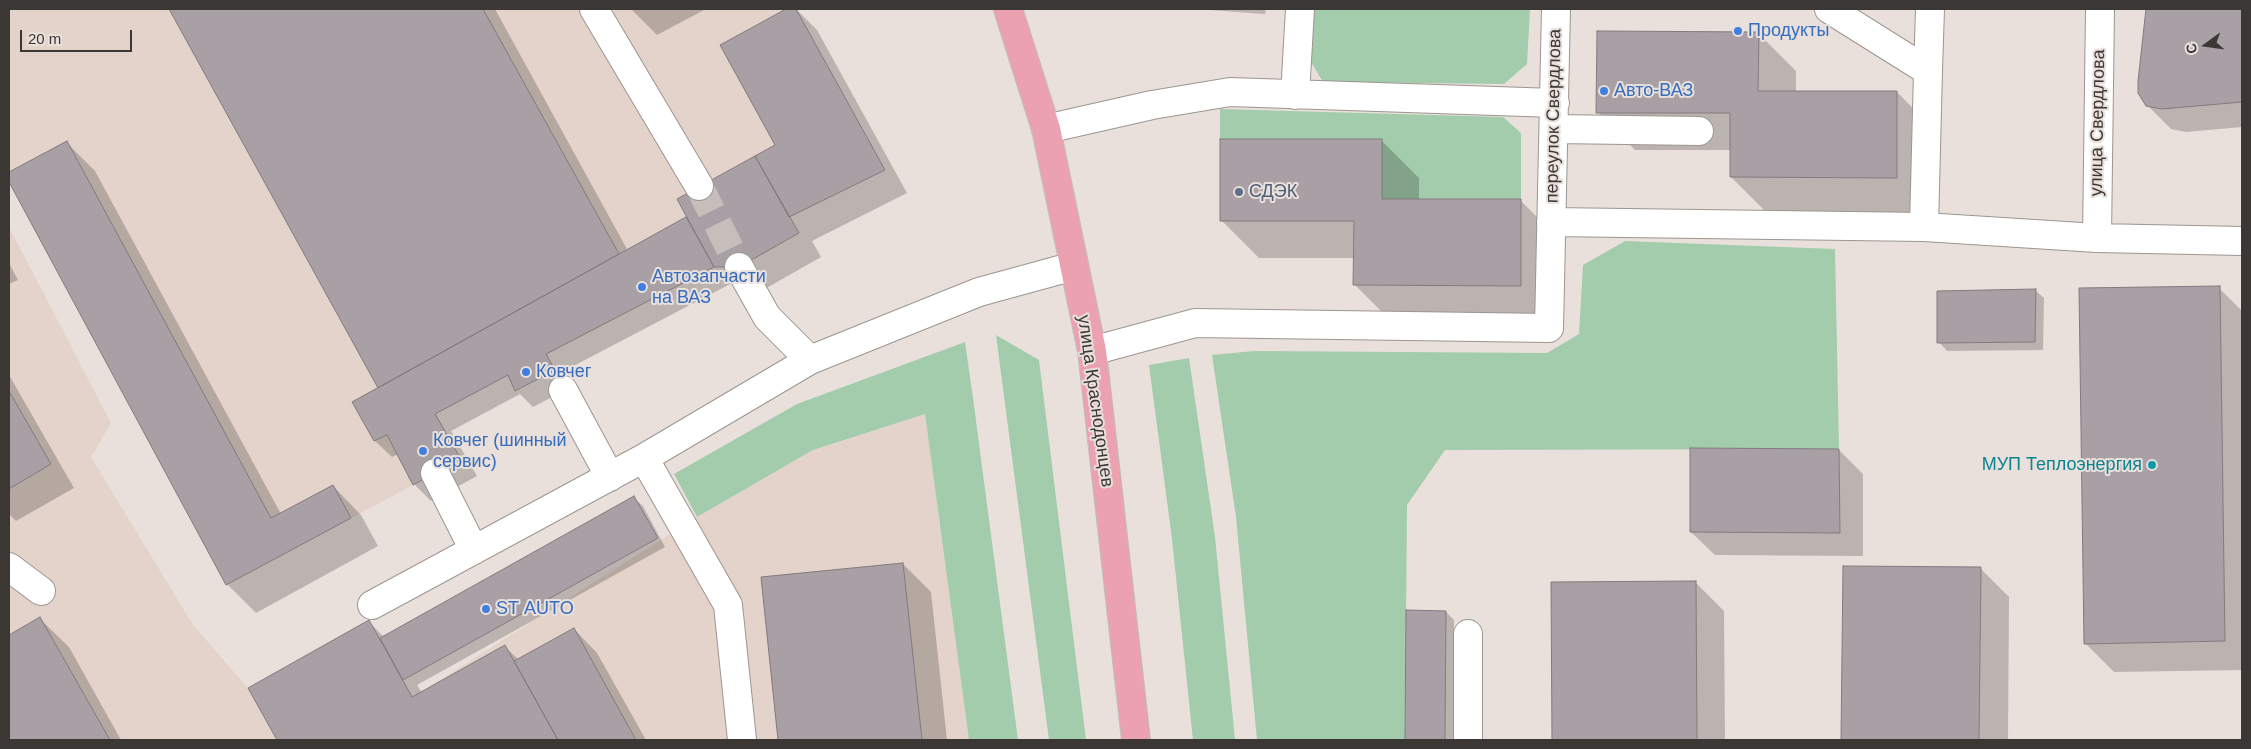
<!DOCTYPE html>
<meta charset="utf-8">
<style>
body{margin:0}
#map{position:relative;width:2251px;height:749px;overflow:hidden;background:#e9e0dc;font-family:Arial,sans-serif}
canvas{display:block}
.frame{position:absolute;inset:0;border:10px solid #3a3735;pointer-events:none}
.north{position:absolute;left:2181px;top:20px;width:50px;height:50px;-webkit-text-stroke:4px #e9e0dc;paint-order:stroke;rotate:256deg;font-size:14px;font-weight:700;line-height:20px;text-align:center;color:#3a3735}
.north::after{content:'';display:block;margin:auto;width:18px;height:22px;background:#3a3735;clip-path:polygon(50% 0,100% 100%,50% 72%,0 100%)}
.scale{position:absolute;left:20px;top:30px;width:112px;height:22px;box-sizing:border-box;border:2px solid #3a3735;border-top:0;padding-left:6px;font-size:15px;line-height:18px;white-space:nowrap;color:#3a3735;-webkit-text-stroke:4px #e9e0dc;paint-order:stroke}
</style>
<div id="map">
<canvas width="2251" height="749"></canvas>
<div class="frame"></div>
<div class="north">С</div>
<div class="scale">20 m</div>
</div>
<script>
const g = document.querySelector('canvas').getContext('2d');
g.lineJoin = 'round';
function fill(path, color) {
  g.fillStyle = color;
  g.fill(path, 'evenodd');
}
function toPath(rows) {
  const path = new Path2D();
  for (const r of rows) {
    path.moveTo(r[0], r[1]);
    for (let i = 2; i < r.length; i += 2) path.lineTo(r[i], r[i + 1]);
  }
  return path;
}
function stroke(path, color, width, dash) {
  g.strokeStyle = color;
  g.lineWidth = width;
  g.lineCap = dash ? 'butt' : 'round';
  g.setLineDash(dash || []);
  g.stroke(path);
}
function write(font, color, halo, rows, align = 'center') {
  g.font = font + ' Arial,sans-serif';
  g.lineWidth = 4;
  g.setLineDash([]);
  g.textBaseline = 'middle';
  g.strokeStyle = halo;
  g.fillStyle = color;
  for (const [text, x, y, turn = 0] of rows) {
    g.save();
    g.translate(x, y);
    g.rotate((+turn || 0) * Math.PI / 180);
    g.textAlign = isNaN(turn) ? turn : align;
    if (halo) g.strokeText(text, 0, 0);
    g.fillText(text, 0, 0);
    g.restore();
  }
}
fill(toPath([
 [9,9,796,9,885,170,790,217,714,267,547,354,555,370,515,391,507,376,436,413,449,439,413,485,226,585,9,182],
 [9,227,111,423,91,457,193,625,248,688,369,620,413,697,697,517,813,450,925,414,969,740,110,740,40,617,9,635]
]), '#e3d3ca');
fill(toPath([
 [1311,9,1530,9,1527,64,1504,84,1323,82,1308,57],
 [1220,109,1503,117,1521,133,1521,199,1382,199,1382,139,1220,139],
 [1625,241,1835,249,1839,449,1445,450,1407,505,1405,740,1257,740,1236,517,1212,355,1254,351,1547,353,1579,334,1583,265],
 [996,335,1039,360,1086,740,1049,740],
 [965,342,973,398,1018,740,969,740,925,414,813,450,697,517,674,474,797,404],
 [1189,358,1215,537,1235,740,1193,740,1172,539,1149,365]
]), '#a3ccac');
fill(toPath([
 [170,9,495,9,628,251,686,219,690,223,776,145,722,46,789,9,796,9,817,30,907,193,812,241,821,257,763,290,739,290,732,283,562,372,571,387,533,407,520,394,451,431,477,476,431,501,414,484,398,454,392,457,375,441,353,402,380,388],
 [631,9,706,9,657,35],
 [1195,9,1266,9,1265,14],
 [2148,9,2242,9,2242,127,2186,132,2171,129,2147,105,2140,93],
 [1758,33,1796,71,1796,92,1897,92,1934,130,1934,215,1769,215,1731,177,1731,150,1635,150,1598,112],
 [1382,141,1419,178,1419,200,1520,200,1558,238,1558,323,1392,322,1355,285,1355,258,1259,258,1221,220],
 [66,142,95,171,281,514,333,486,361,515,378,546,256,613,227,584,9,179,9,173],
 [9,263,18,280,9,284],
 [2219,288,2242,311,2242,670,2114,672,2085,643],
 [2035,290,2044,298,2043,350,1947,351,1939,342],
 [9,375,74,488,16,521,9,514],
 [1839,450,1863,474,1863,556,1715,555,1691,532],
 [634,498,643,506,665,547,417,685,422,693,505,647,519,660,574,629,597,653,646,740,279,740,250,689,369,622,384,637],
 [903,564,931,592,947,740,779,740,762,578],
 [1844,567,1980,568,2009,597,2008,740,1843,740],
 [1695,582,1724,611,1725,740,1553,740,1553,583],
 [1407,612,1446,612,1454,620,1454,740,1406,740],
 [40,619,69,647,121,740,9,740,9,636]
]), '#0003');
const building = toPath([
 [169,9,483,9,619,254,378,388,169,9],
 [786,9,796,9,885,170,789,217,755,156,775,145,720,45,786,9],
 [2146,9,2242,9,2242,102,2162,109,2146,106,2138,93,2138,81,2146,9],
 [1597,31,1759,32,1758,91,1897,91,1897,178,1730,177,1730,113,1596,113,1597,31],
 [1220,139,1382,139,1382,199,1521,199,1521,286,1353,285,1354,221,1220,221,1220,139],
 [67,141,271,518,333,485,351,518,226,585,9,182,9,172,67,141],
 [755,156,799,233,739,267,714,267,677,199,755,156],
 [686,217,714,267,546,354,555,370,515,391,508,375,435,414,461,459,413,485,387,435,374,441,352,402,686,217],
 [2220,286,2225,641,2084,644,2079,288,2220,286],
 [2036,289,2035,342,1937,343,1937,291,2036,289],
 [9,391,51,464,9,489,9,391],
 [1690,448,1839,449,1840,533,1690,532,1690,448],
 [634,496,658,538,403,680,380,638,634,496],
 [903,563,922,740,778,740,761,577,903,563],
 [1843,566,1981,567,1979,740,1841,740,1843,566],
 [1696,581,1697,740,1552,740,1551,582,1696,581],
 [1406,610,1446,611,1445,740,1405,740,1406,610],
 [40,617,110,740,9,740,9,635,40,617],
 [369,620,412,697,505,645,558,740,277,740,248,688,369,620],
 [574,628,636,740,558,740,514,661,574,628]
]);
fill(building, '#a8a0a4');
stroke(building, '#827a7e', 1);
stroke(toPath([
 [699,186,739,267]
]), '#c6bebb', 28, [28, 14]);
const minor = toPath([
 [594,9,699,186],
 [1829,9,1928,71,1924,227],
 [1928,71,1930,9],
 [1295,95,1300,9],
 [1046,129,1152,105,1230,92,1555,103],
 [1554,129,1699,131],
 [1551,222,1924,227,2097,238,2242,241],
 [2097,238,2100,9],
 [739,267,767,317,810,360],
 [1092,351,1195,323,1549,328,1556,9],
 [563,390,610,477],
 [644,458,728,605,742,740],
 [435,473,474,550],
 [9,567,41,591],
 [372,605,644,458,810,360,979,292,1074,266],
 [1468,634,1468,740]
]);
const major = toPath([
 [1008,9,1046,129,1092,351,1136,740]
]);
stroke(minor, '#9c9590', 30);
stroke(major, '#c0bfbe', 30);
stroke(minor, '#fff', 28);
stroke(major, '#eca1b0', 28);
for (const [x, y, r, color] of [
 [1738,31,5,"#3f7fe0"],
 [1604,91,5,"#3f7fe0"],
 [1239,192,5,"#5c6f8a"],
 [642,287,5,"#3f7fe0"],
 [526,372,5,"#3f7fe0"],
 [423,451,5,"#3f7fe0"],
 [2152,465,5,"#0f9aa8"],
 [486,609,5,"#3f7fe0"]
]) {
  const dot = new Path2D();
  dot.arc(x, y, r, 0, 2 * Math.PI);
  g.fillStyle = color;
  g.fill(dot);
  stroke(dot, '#e9e0dc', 2);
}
write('18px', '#366cbe', '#e9e0dc', [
 ["Продукты",1748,31],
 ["Авто-ВАЗ",1614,91],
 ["Автозапчасти",652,277],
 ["на ВАЗ",652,298],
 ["Ковчег",536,372],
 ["Ковчег (шинный",433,441],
 ["сервис)",433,462],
 ["ST AUTO",496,609]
], 'left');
write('18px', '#3a3735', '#e9e0dc', [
 ["переулок Свердлова",1554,116,-89],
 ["улица Свердлова",2098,123,-89],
 ["улица Краснодонцев",1095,401,82]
]);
write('18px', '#4e5e75', '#e9e0dc', [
 ["СДЭК",1249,192]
], 'left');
write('18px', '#0d838f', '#e9e0dc', [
 ["МУП Теплоэнергия",2142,465]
], 'right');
</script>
